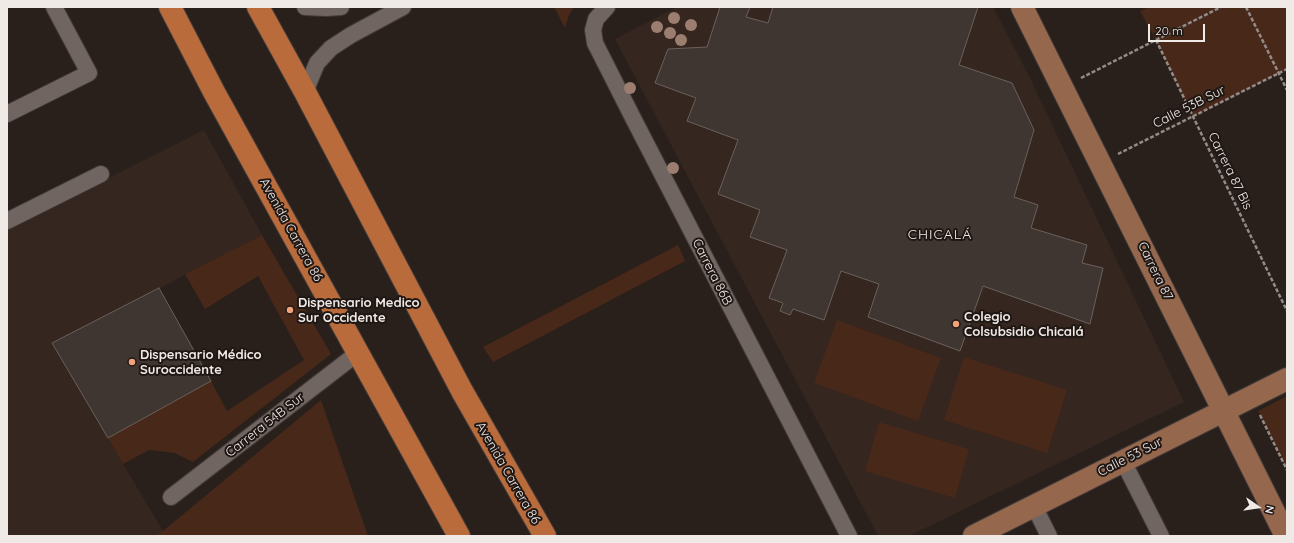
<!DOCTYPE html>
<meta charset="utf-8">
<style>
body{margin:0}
#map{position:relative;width:1294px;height:543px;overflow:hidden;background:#29201c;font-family:Quicksand,sans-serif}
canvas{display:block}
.frame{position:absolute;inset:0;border:8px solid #f0eae7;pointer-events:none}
.north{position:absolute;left:1238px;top:487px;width:40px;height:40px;-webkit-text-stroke:3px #1f1713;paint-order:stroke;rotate:103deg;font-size:11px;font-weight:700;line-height:16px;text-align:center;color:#f0eae7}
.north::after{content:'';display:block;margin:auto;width:14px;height:18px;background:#f0eae7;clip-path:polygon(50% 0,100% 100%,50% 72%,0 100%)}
.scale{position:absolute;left:1148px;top:24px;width:57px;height:18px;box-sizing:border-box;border:2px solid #f0eae7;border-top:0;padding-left:5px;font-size:12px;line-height:14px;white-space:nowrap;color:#f0eae7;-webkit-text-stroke:3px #1f1713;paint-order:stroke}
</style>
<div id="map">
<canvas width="1294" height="543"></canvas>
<div class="frame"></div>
<div class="north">N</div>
<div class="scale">20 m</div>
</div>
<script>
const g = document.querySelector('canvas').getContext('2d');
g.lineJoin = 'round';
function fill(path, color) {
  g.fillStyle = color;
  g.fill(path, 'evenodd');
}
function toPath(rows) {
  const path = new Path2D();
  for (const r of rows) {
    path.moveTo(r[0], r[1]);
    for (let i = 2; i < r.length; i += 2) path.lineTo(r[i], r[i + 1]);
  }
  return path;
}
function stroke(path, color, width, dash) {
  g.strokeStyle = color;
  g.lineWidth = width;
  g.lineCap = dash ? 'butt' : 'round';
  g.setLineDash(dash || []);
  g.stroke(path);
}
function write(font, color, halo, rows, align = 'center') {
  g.font = font + ' Quicksand,sans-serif';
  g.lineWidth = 4;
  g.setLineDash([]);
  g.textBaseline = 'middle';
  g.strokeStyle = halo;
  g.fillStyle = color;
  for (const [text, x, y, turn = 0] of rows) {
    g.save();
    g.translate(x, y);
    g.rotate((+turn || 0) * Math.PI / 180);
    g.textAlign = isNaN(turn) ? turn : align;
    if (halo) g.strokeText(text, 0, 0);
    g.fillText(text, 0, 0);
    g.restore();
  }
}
fill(toPath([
 [677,7,993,7,1029,76,1184,402,909,536,878,536,615,39],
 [204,130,262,235,52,344,163,531,153,536,7,536,7,229]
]), '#35261f');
fill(toPath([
 [554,7,574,7,569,15,565,28],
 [1149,7,1287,7,1287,69,1193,117,1156,40,1140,11],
 [262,235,331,354,193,462,175,453,149,450,123,464,108,438,211,381,227,411,304,360,258,276,205,309,185,274],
 [678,245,685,261,493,362,483,347],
 [837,320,941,358,918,421,814,383],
 [964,357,1067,390,1047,453,944,420],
 [1287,396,1287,470,1258,411],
 [321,400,368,536,153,536,163,531],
 [879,422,969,449,955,498,865,471]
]), '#472819');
const building = toPath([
 [720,7,750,7,746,17,768,23,773,7,978,7,959,65,1012,83,1034,130,1014,197,1038,205,1031,228,1087,245,1082,263,1103,268,1090,324,983,286,960,351,868,317,879,284,841,271,824,320,793,309,790,315,780,311,783,303,769,298,787,250,750,237,760,210,718,194,738,140,687,121,696,98,655,83,668,49,707,47,720,7],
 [159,288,211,381,108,438,52,343,159,288]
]);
fill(building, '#3f3531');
stroke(building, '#6b615c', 1);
const street = toPath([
 [305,7,326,8,341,7],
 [607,7,596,19,593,30,595,43,633,118,849,536],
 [305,92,317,63,331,48,351,35,403,7],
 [7,114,89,73,54,7],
 [7,221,101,174],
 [1123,461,1161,536],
 [171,497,359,352],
 [1034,506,1049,536]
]);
const secondary = toPath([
 [1022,7,1286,536],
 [974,536,1287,379]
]);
const primary = toPath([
 [170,7,214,92,459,536],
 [258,7,305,92,462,391,545,536]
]);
stroke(street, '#423b38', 18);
stroke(secondary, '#423b38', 24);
stroke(primary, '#423b38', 24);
stroke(toPath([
 [1246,7,1287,90],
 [1156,40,1287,311],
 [1081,78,1221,7],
 [1118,154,1287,69],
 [1260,415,1287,470]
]), '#938b88', 2.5, [4, 2]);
stroke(street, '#706560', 16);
stroke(secondary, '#95684e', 22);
stroke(primary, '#ba6b3b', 22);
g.fillStyle = '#9b7e70';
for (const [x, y] of [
 [674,18],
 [691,25],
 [657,27],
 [670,33],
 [681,40],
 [630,88],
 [673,168]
]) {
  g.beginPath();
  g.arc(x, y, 6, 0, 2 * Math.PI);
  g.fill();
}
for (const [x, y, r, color] of [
 [290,310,4,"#f1a27b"],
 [956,324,4,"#f1a27b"],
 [132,362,4,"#f1a27b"]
]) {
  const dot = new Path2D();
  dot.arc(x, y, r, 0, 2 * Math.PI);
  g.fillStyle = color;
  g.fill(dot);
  stroke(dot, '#1f1713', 1.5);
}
write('13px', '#f0eae7', '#1f1713', [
 ["Calle 53B Sur",1189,107,-27],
 ["Carrera 87 Bis",1230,171,64],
 ["Avenida Carrera 86",291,230,61],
 ["Carrera 87",1155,271,64],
 ["Carrera 86B",712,272,63],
 ["Carrera 54B Sur",265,425,-38],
 ["Calle 53 Sur",1130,457,-27],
 ["Avenida Carrera 86",508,473,60]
]);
write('bold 13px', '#f0eae7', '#1f1713', [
 ["Dispensario Medico",298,303],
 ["Sur Occidente",298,318],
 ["Colegio",964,317],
 ["Colsubsidio Chicalá",964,332],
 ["Dispensario Médico",140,355],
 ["Suroccidente",140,370]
], 'left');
g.letterSpacing = '1px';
write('14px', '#f0eae7', '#1f1713', [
 ["CHICALÁ",940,235]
]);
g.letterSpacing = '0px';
</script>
